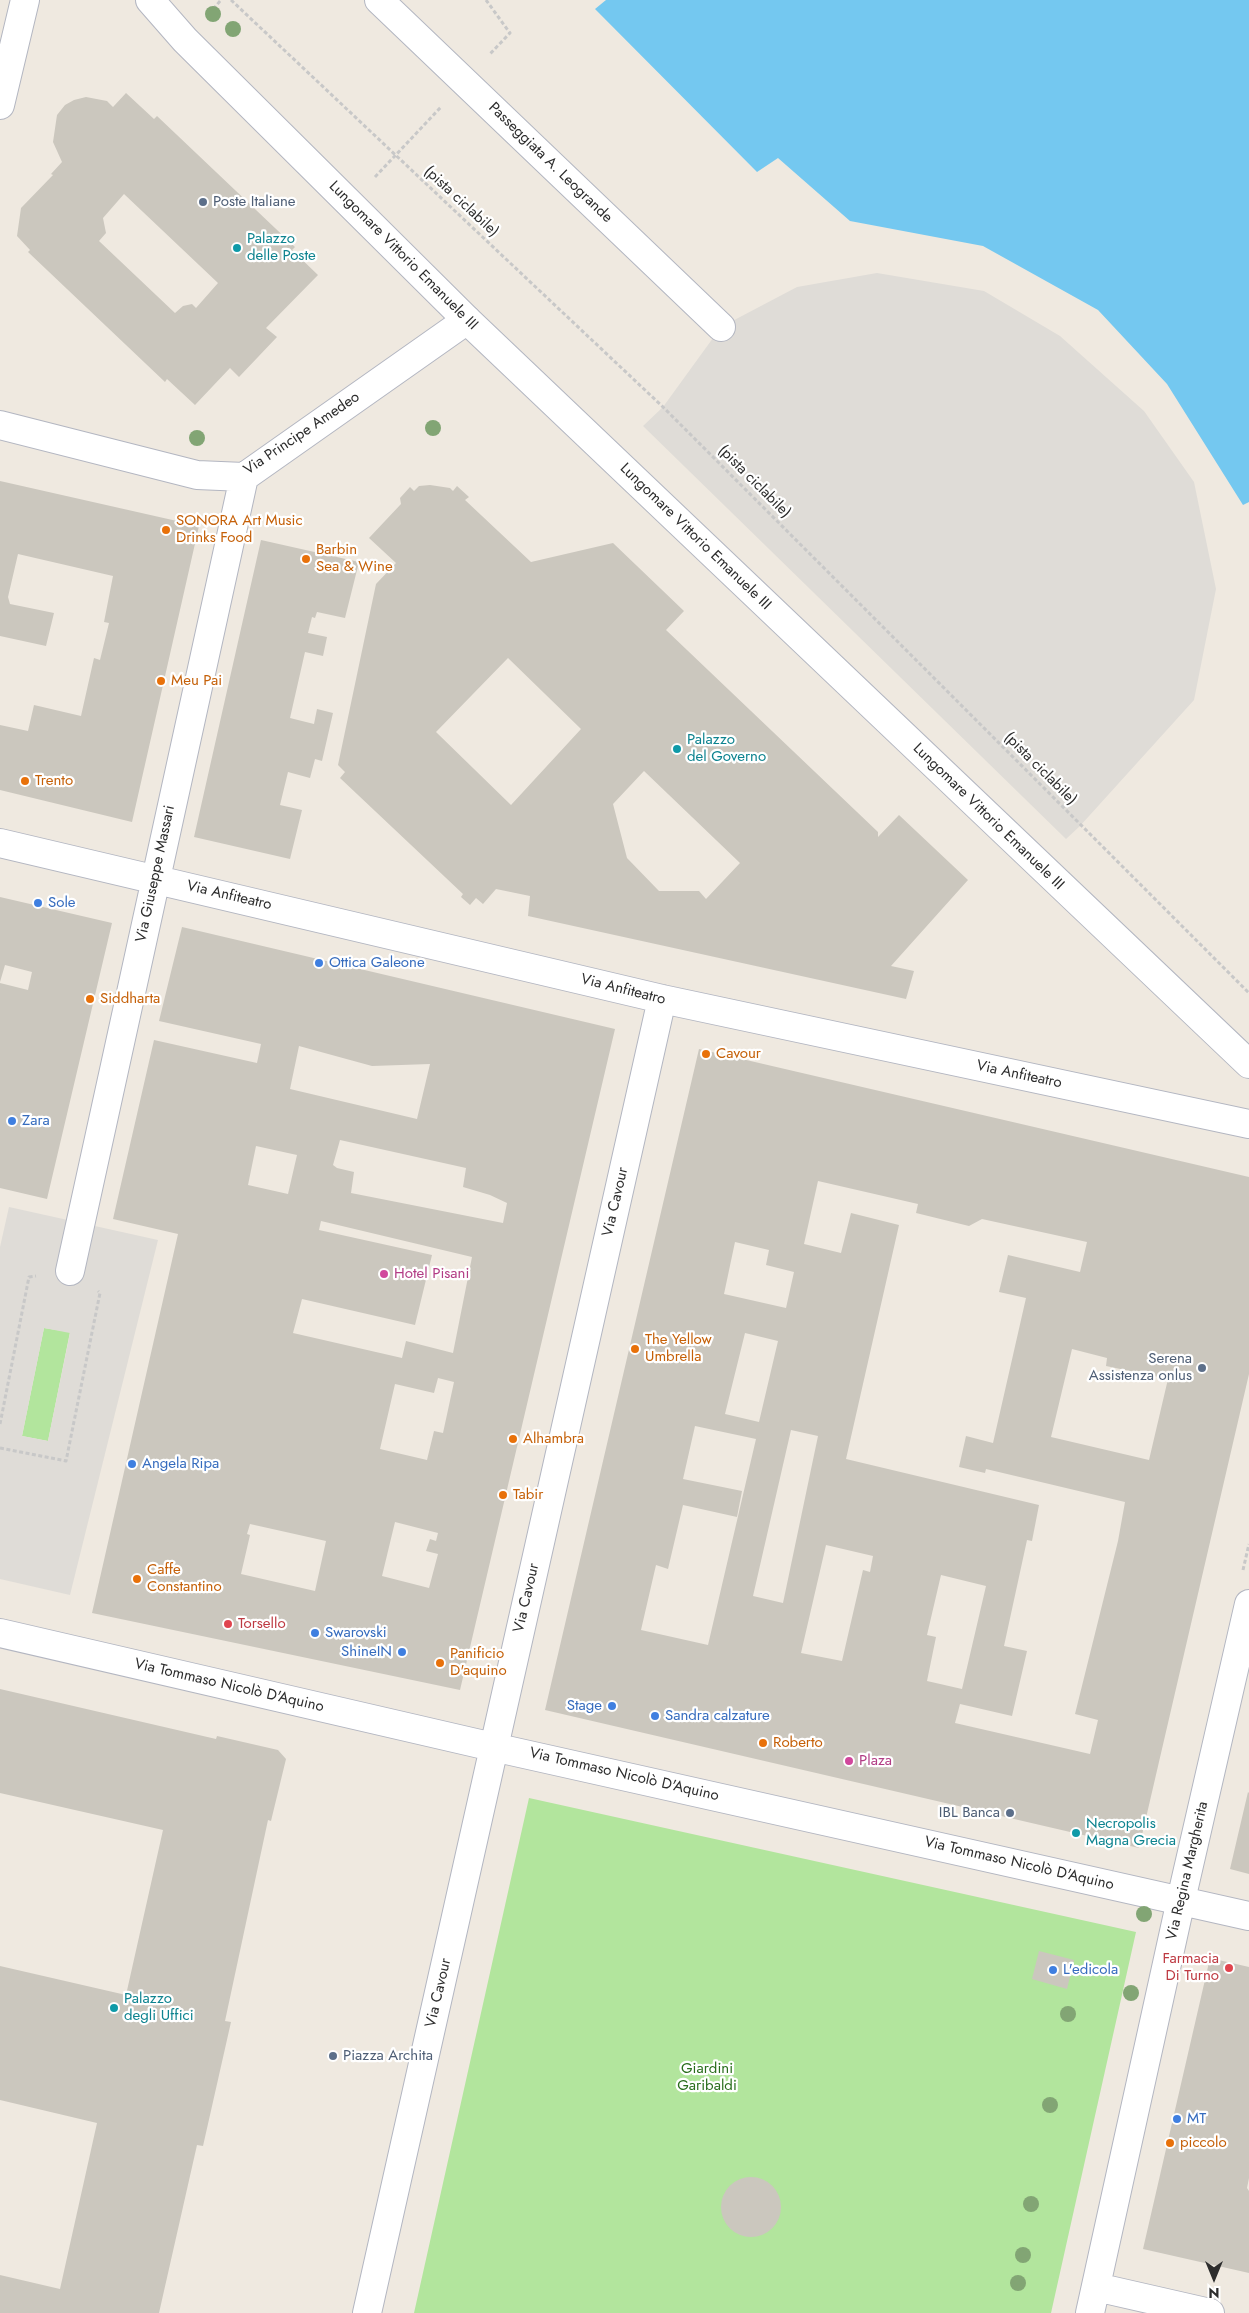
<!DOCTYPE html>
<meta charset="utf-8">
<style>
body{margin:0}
#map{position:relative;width:1249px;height:2313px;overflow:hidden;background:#efe9e0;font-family:Jost,sans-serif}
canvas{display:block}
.north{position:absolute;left:1189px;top:2253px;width:50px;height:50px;-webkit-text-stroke:4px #fff;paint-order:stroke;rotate:180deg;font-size:14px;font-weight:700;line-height:20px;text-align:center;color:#2d2d2d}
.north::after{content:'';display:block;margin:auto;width:18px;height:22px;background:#2d2d2d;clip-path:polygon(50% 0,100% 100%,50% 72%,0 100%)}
</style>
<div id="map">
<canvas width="1249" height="2313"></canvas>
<div class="north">N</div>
</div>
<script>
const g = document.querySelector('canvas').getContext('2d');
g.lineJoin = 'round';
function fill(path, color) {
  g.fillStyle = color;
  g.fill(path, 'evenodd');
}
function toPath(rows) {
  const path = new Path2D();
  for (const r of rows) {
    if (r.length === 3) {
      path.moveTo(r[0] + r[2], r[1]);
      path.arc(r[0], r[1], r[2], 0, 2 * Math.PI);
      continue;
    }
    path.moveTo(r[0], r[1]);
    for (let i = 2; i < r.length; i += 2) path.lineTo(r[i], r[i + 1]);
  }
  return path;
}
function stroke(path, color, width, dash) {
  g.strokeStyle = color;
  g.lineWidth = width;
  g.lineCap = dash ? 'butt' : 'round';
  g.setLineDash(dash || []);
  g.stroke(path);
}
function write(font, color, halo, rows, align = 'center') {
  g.font = font + ' Jost,sans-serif';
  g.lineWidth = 4.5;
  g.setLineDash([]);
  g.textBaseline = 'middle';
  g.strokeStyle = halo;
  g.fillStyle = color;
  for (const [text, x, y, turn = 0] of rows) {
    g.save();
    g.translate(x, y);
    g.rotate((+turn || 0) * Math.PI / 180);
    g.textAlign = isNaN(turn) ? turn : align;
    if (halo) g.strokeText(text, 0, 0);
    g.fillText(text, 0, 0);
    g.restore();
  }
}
fill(toPath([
 [44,1328,70,1332,48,1441,22,1436],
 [529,1798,1136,1932,1051,2313,414,2313]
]), '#b2e59d');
fill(toPath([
 [877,273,984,291,1060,336,1144,411,1194,482,1216,589,1194,700,1080,826,1066,839,643,426,663,407,721,327,797,287],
 [9,1207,158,1240,70,1595,0,1579,0,1247],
 [44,1328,70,1333,48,1441,22,1436]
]), '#dfdcd7');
fill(toPath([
 [606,0,1249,0,1249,502,1243,505,1167,384,1098,310,983,246,850,221,778,158,757,172,595,9]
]), '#74c8f0');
fill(toPath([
 [126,93,154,119,157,116,295,247,292,250,318,275,266,328,277,337,239,377,230,368,195,405,167,379,165,382,28,252,30,250,17,236,21,208,53,175,51,174,62,162,53,142,57,115,65,105,74,100,86,97,107,101,113,107],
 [124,194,218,283,196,308,192,304,183,306,175,313,99,241,106,233,103,218],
 [0,481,199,526,132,822,0,790,0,725,28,731,34,705,81,716,94,658,100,660,109,623,104,622,113,576,18,554,8,597,10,604,54,613,46,646,0,636],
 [430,485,450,488,453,491,457,486,469,497,465,500,531,562,613,543,684,611,666,630,878,832,878,837,899,815,968,880,891,966,914,971,906,999,528,916,530,896,496,889,483,904,476,898,470,905,461,897,463,894,340,778,345,772,338,765,376,584,396,563,369,538,401,504,400,498,410,487,414,491,419,486],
 [508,658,581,729,511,805,436,732],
 [644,771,740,863,706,899,699,891,659,891,627,858,613,804],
 [261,540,359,562,345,618,317,612,315,618,312,617,308,633,327,637,323,656,305,652,290,718,314,724,317,709,333,713,322,761,315,759,310,778,288,772,280,805,302,810,290,859,194,837],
 [0,897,112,923,47,1199,0,1188,0,983,28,990,32,972,5,965,0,982],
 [182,927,615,1029,460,1690,92,1613,178,1234,113,1219,154,1040,257,1063,261,1044,159,1021],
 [299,1046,372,1066,430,1064,417,1119,290,1089],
 [340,1140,466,1168,463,1187,490,1195,507,1203,503,1223,351,1193,354,1172,337,1168,333,1165],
 [256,1146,297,1155,288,1194,248,1185],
 [321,1221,472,1257,453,1353,406,1341,402,1358,293,1333,302,1299,415,1325,432,1255,319,1230],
 [438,1378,454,1382,443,1433,434,1431,427,1460,380,1449,395,1384,434,1393],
 [395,1522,438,1533,436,1541,430,1539,426,1551,438,1554,429,1588,382,1576],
 [250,1524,326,1541,315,1591,241,1574,250,1535,247,1534],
 [699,1049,1249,1177,1249,1374,1139,1848,545,1710],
 [818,1181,918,1204,916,1213,969,1226,982,1219,1087,1242,1080,1272,1008,1255,999,1292,1026,1298,993,1443,966,1436,959,1467,985,1473,986,1469,1125,1502,1118,1541,1075,1714,1098,1720,1090,1754,955,1723,960,1704,1012,1716,1027,1651,1004,1646,1027,1540,1032,1541,1039,1505,846,1459,899,1225,851,1213,841,1253,804,1244],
 [735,1242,769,1250,766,1265,794,1272,786,1308,724,1294],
 [745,1333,778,1341,759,1422,725,1414],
 [1072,1349,1107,1358,1106,1366,1168,1379,1149,1460,1051,1437],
 [695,1426,756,1439,708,1645,641,1630,656,1565,668,1569,683,1505,737,1517,742,1491,683,1479],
 [791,1430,818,1436,783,1603,753,1596],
 [826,1545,873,1556,870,1572,863,1570,842,1661,801,1653],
 [941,1575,986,1586,962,1689,927,1681,936,1637,927,1635],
 [0,1689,216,1739,217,1736,278,1750,286,1759,271,1821,268,1820,225,2021,231,2022,203,2146,197,2145,159,2313,0,2313,0,2275,60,2289,97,2123,0,2100,0,1966,126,1995,163,1830,0,1793],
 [1248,1792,1249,1793,1249,1874,1230,1869],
 [1039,1951,1074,1960,1067,1989,1032,1979],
 [1210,1958,1249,1967,1249,2178,1247,2188,1249,2191,1249,2273,1143,2249],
 [751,2207,30]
]), '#cbc7be');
const street = toPath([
 [379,0,721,327],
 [0,105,25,0],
 [0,425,197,475,244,477,467,320],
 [0,843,662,999,1249,1124],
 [70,1271,244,477],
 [0,1633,493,1747,1249,1916],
 [1096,2287,1210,2313],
 [367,2313,662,999],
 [1090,2313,1181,1900,1249,1604]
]);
const secondary = toPath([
 [150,0,185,40,467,320,1249,1064]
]);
stroke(street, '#b3b6c1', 30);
stroke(secondary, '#b3b6c1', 30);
stroke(toPath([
 [231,0,663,407,1249,993],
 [486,0,510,33,489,55],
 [209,14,221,0],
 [375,177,441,107],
 [0,1424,29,1277,36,1276],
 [0,1448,66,1461,100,1293,98,1291],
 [1243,1570,1249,1544]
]), '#c8c8c8', 3, [4, 2.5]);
stroke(street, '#fff', 28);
stroke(secondary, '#fff', 28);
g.fillStyle = '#82a574';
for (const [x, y] of [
 [213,14],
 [233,29],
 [433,428],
 [197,438],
 [1144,1914],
 [1131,1993],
 [1068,2014],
 [1050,2105],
 [1031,2204],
 [1023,2255],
 [1018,2283]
]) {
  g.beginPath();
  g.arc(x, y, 8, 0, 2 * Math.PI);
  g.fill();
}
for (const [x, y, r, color] of [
 [203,202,5,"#5c6f8a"],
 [237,248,5,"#0f9aa8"],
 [166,530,5,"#e8710a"],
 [306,559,5,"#e8710a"],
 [161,681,5,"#e8710a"],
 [677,749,5,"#0f9aa8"],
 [25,781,5,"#e8710a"],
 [38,903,5,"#3f7fe0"],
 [319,963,5,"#3f7fe0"],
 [90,999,5,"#e8710a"],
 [706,1054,5,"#e8710a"],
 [12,1121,5,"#3f7fe0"],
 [384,1274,5,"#d1479c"],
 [635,1349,5,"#e8710a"],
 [1202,1368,5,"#5c6f8a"],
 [513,1439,5,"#e8710a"],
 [132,1464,5,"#3f7fe0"],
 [503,1495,5,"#e8710a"],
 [137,1579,5,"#e8710a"],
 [228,1624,5,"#e0444e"],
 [315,1633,5,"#3f7fe0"],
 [402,1652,5,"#3f7fe0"],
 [440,1663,5,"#e8710a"],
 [612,1706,5,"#3f7fe0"],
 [655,1716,5,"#3f7fe0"],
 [763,1743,5,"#e8710a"],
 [849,1761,5,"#d1479c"],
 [1010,1813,5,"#5c6f8a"],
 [1076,1833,5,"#0f9aa8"],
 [1229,1968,5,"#e0444e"],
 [1053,1970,5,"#3f7fe0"],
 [114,2008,5,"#0f9aa8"],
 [333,2056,5,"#5c6f8a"],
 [1177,2119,5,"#3f7fe0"],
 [1170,2143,5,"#e8710a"]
]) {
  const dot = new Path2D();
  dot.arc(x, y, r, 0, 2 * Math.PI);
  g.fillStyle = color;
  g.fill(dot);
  stroke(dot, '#fff', 2);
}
write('15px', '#2d2d2d', '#fff', [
 ["Passeggiata A. Leogrande",550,163,44],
 ["(pista ciclabile)",461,202,43],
 ["Lungomare Vittorio Emanuele III",403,256,45],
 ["Via Principe Amedeo",302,434,-34],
 ["(pista ciclabile)",754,482,45],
 ["Lungomare Vittorio Emanuele III",695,537,44],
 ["(pista ciclabile)",1040,769,45],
 ["Lungomare Vittorio Emanuele III",988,817,44],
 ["Via Giuseppe Massari",156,874,-78],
 ["Via Anfiteatro",229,896,13],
 ["Via Anfiteatro",623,990,14],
 ["Via Anfiteatro",1019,1075,12],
 ["Via Cavour",616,1202,-77],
 ["Via Cavour",527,1598,-77],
 ["Via Tommaso Nicolò D'Aquino",229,1686,13],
 ["Via Tommaso Nicolò D'Aquino",624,1775,13],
 ["Via Tommaso Nicolò D'Aquino",1019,1864,13],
 ["Via Regina Margherita",1188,1871,-77],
 ["Via Cavour",439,1993,-77]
]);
write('15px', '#4e5e75', '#fff', [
 ["Poste Italiane",213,202],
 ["Serena",1192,1359,"right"],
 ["Assistenza onlus",1192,1376,"right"],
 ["IBL Banca",1000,1813,"right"],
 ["Piazza Archita",343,2056]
], 'left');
write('15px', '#0d838f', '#fff', [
 ["Palazzo",247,239],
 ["delle Poste",247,256],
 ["Palazzo",687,740],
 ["del Governo",687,757],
 ["Necropolis",1086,1824],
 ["Magna Grecia",1086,1841],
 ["Palazzo",124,1999],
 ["degli Uffici",124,2016]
], 'left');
write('15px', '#c56008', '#fff', [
 ["SONORA Art Music",176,521],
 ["Drinks Food",176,538],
 ["Barbin",316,550],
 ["Sea & Wine",316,567],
 ["Meu Pai",171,681],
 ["Trento",35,781],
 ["Siddharta",100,999],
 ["Cavour",716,1054],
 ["The Yellow",645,1340],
 ["Umbrella",645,1357],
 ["Alhambra",523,1439],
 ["Tabir",513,1495],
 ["Caffe",147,1570],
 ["Constantino",147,1587],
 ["Panificio",450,1654],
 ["D'aquino",450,1671],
 ["Roberto",773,1743],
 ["piccolo",1180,2143]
], 'left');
write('15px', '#366cbe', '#fff', [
 ["Sole",48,903],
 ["Ottica Galeone",329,963],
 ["Zara",22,1121],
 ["Angela Ripa",142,1464],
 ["Swarovski",325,1633],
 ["ShineIN",392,1652,"right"],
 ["Stage",602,1706,"right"],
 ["Sandra calzature",665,1716],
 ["L'edicola",1063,1970],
 ["MT",1187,2119]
], 'left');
write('15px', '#b23c85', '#fff', [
 ["Hotel Pisani",394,1274],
 ["Plaza",859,1761]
], 'left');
write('15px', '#be3a42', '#fff', [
 ["Torsello",238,1624],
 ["Farmacia",1219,1959,"right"],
 ["Di Turno",1219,1976,"right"]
], 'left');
write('15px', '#286d1b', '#fff', [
 ["Giardini",707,2069],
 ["Garibaldi",707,2086]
]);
</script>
